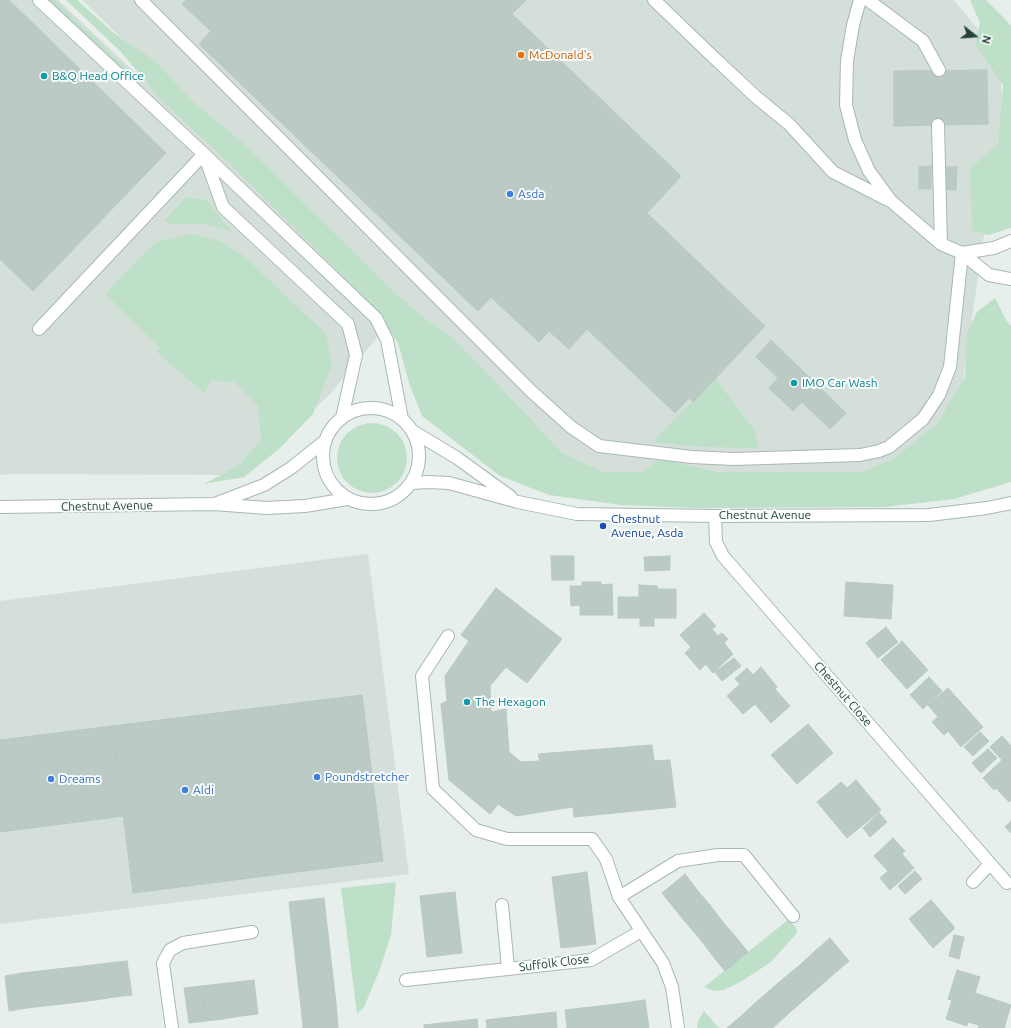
<!DOCTYPE html>
<style>
body{margin:0}
#map{position:relative;width:1011px;height:1028px;overflow:hidden;background:#e6efeb;font-family:Ubuntu,sans-serif}
canvas{display:block}
.north{position:absolute;left:955px;top:16px;width:40px;height:40px;-webkit-text-stroke:3px #f7fbf9;paint-order:stroke;rotate:107deg;font-size:11px;font-weight:700;line-height:16px;text-align:center;color:#24423a}
.north::after{content:'';display:block;margin:auto;width:14px;height:18px;background:#24423a;clip-path:polygon(50% 0,100% 100%,50% 72%,0 100%)}
</style>
<div id="map">
<canvas width="1011" height="1028"></canvas>
<div class="north">N</div>
</div>
<script>
const g = document.querySelector('canvas').getContext('2d');
g.lineJoin = 'round';
function fill(path, color) {
  g.fillStyle = color;
  g.fill(path, 'evenodd');
}
function toPath(rows) {
  const path = new Path2D();
  for (const r of rows) {
    if (r.length === 3) {
      path.moveTo(r[0] + r[2], r[1]);
      path.arc(r[0], r[1], r[2], 0, 2 * Math.PI);
      continue;
    }
    path.moveTo(r[0], r[1]);
    for (let i = 2; i < r.length; i += 2) path.lineTo(r[i], r[i + 1]);
  }
  return path;
}
function stroke(path, color, width, dash) {
  g.strokeStyle = color;
  g.lineWidth = width;
  g.lineCap = dash ? 'butt' : 'round';
  g.setLineDash(dash || []);
  g.stroke(path);
}
function write(font, color, halo, rows, align = 'center') {
  g.font = font + ' Ubuntu,sans-serif';
  g.lineWidth = 4;
  g.setLineDash([]);
  g.textBaseline = 'middle';
  g.strokeStyle = halo;
  g.fillStyle = color;
  for (const [text, x, y, turn = 0] of rows) {
    g.save();
    g.translate(x, y);
    g.rotate((+turn || 0) * Math.PI / 180);
    g.textAlign = isNaN(turn) ? turn : align;
    if (halo) g.strokeText(text, 0, 0);
    g.fillText(text, 0, 0);
    g.restore();
  }
}
fill(toPath([
 [0,0,58,0,395,316,330,394,245,475,16,474,0,475],
 [82,0,954,0,998,54,1003,106,951,462,893,478,605,479,547,449],
 [368,554,409,874,0,924,0,601]
]), '#d4dfda');
fill(toPath([
 [49,0,55,0,138,79,137,82],
 [66,0,77,0,115,34,154,60,193,102,243,143,395,293,424,318,456,341,521,409,562,453,603,472,642,472,660,459,717,472,862,472,895,458,937,424,965,377,967,333,977,312,995,298,1006,320,1011,326,1011,482,954,499,884,507,696,508,621,505,549,495,500,476,422,416,409,383,398,343,367,300,229,163,161,100,121,52],
 [970,0,986,0,1006,20,1011,26,1011,228,989,235,972,231,970,168,998,144,1003,85,975,43,980,23],
 [186,197,207,200,231,231,205,224,171,224,165,220],
 [192,234,220,241,244,256,326,334,332,365,313,414,278,450,244,477,204,484,239,465,261,440,258,406,235,382,211,380,204,393,156,351,160,348,105,294,156,242],
 [715,378,755,431,758,448,700,447,653,442],
 [372,458,35],
 [396,882,391,935,380,969,364,1007,357,1014,341,888],
 [788,920,794,925,797,930,796,934,771,962,742,981,724,990,714,991,704,987],
 [704,1011,719,1028,697,1028,698,1021]
]), '#bfe0c8');
const building = toPath([
 [0,0,9,0,166,153,33,291,0,259,0,0],
 [186,0,526,0,512,14,681,176,647,213,765,326,693,402,689,398,675,413,587,329,569,349,549,331,539,342,491,297,478,311,199,44,211,31,182,4,186,0],
 [987,70,988,124,894,126,894,71,987,70],
 [931,166,931,189,919,189,919,167,931,166],
 [944,167,957,167,956,190,943,189,944,167],
 [771,340,846,413,830,429,802,402,793,411,769,388,778,378,756,357,771,340],
 [551,556,574,556,574,580,552,580,551,556],
 [670,556,670,570,645,571,644,557,670,556],
 [582,582,601,582,601,585,612,584,613,615,580,615,580,605,571,606,570,586,582,586,582,582],
 [846,582,893,585,891,619,844,616,846,582],
 [639,585,657,586,658,589,676,589,676,618,654,618,654,626,640,626,640,618,618,618,618,597,639,597,639,585],
 [496,588,562,639,527,683,506,667,490,686,491,712,506,709,509,752,521,762,540,761,538,754,652,745,654,761,670,760,676,807,574,817,573,807,516,816,498,804,490,814,449,780,441,704,447,701,445,676,469,641,461,635,496,588],
 [704,613,716,626,712,629,718,636,722,633,728,639,724,643,733,654,713,673,706,664,700,670,685,653,691,647,680,635,704,613],
 [886,627,898,642,878,658,866,643,886,627],
 [902,641,928,670,907,689,881,660,902,641],
 [734,658,741,666,722,681,715,672,734,658],
 [761,667,777,687,775,689,790,706,771,723,755,704,743,714,727,696,740,684,735,679,747,668,753,675,761,667],
 [929,677,942,691,923,709,910,695,929,677],
 [948,688,983,727,961,747,948,731,944,735,932,722,938,717,928,705,948,688],
 [362,695,383,861,133,893,112,726,362,695],
 [808,724,833,753,797,784,771,755,808,724],
 [112,726,124,816,0,832,0,740,112,726],
 [980,732,989,741,973,756,964,747,980,732],
 [1002,736,1011,746,1011,800,1009,802,996,788,994,790,983,778,1002,760,990,747,1002,736],
 [988,749,997,758,981,773,972,763,988,749],
 [856,780,881,810,847,838,817,802,841,782,847,788,856,780],
 [879,813,887,822,870,837,863,828,879,813],
 [1011,821,1011,833,1005,827,1011,821],
 [893,838,905,851,902,854,914,868,890,890,880,878,888,871,874,856,893,838],
 [915,871,922,879,905,894,898,886,915,871],
 [587,872,596,944,561,948,552,877,587,872],
 [685,874,697,890,674,908,662,893,685,874],
 [697,890,710,905,687,924,674,908,697,890],
 [455,892,462,953,427,957,420,896,455,892],
 [324,898,326,916,291,920,289,902,324,898],
 [931,900,955,928,933,948,909,919,931,900],
 [710,905,722,921,700,939,687,924,710,905],
 [326,916,328,934,293,937,291,920,326,916],
 [722,921,735,936,712,955,700,939,722,921],
 [328,934,330,951,295,955,293,937,328,934],
 [954,935,964,937,959,959,949,956,954,935],
 [735,936,748,952,725,971,712,955,735,936],
 [830,938,849,961,834,974,815,951,830,938],
 [330,951,332,969,297,973,295,955,330,951],
 [815,951,834,974,819,987,800,965,815,951],
 [127,961,132,995,114,997,110,963,127,961],
 [110,963,114,997,96,1000,92,965,110,963],
 [92,965,96,1000,79,1002,75,967,92,965],
 [800,965,819,987,804,1000,784,978,800,965],
 [75,967,79,1002,62,1004,57,969,75,967],
 [57,969,62,1004,44,1006,40,971,57,969],
 [332,969,334,986,299,990,297,973,332,969],
 [957,970,980,977,975,993,1011,1005,1004,1028,978,1028,979,1025,968,1022,967,1026,946,1019,952,1000,948,999,957,970],
 [40,971,44,1006,27,1008,22,973,40,971],
 [22,973,27,1008,9,1011,5,976,22,973],
 [784,978,804,1000,788,1014,769,991,784,978],
 [254,980,258,1014,241,1016,237,982,254,980],
 [237,982,241,1016,223,1019,219,984,237,982],
 [219,984,223,1019,206,1021,202,986,219,984],
 [202,986,206,1021,189,1023,184,988,202,986],
 [334,986,336,1003,301,1007,299,990,334,986],
 [769,991,788,1014,774,1027,754,1004,769,991],
 [645,1000,649,1028,620,1028,617,1004,645,1000],
 [336,1003,338,1028,303,1028,301,1007,336,1003],
 [617,1004,620,1028,602,1028,600,1006,617,1004],
 [754,1004,774,1027,772,1028,748,1028,739,1018,754,1004],
 [600,1006,602,1028,585,1028,582,1008,600,1006],
 [582,1008,585,1028,567,1028,565,1010,582,1008],
 [556,1012,557,1028,540,1028,538,1014,556,1012],
 [538,1014,540,1028,522,1028,521,1016,538,1014],
 [521,1016,522,1028,505,1028,503,1018,521,1016],
 [503,1018,505,1028,487,1028,486,1020,503,1018],
 [739,1018,748,1028,727,1028,739,1018],
 [477,1019,478,1028,460,1028,460,1021,477,1019],
 [460,1021,460,1028,442,1028,442,1023,460,1021],
 [442,1023,442,1028,424,1028,424,1025,442,1023]
]);
fill(building, '#bbcac4');
stroke(building, '#b8c9c2', 1);
const service = toPath([
 [39,0,204,154,376,318,387,340,402,419],
 [141,0,531,391,571,427,599,446,692,457,734,459,860,455,879,451,889,447,923,419,939,395,950,367,962,253],
 [654,0,708,52,756,97,789,124,833,172,888,200],
 [860,0,853,25,847,61,846,105,855,140,869,171,891,201,941,244,962,253,989,275,1011,279],
 [868,0,923,41,939,70],
 [938,125,941,244],
 [205,157,223,207,348,324,356,355,342,418],
 [962,253,994,248,1011,241],
 [39,329,204,154],
 [448,636,422,676,433,789,476,830,507,839,592,839,606,859],
 [619,897,678,861,718,855,744,855,793,916],
 [172,1028,163,963,170,950,183,943,252,932]
]);
const minor = toPath([
 [715,516,716,542,723,556,1007,883],
 [606,859,619,897,663,963,672,987,678,1028],
 [973,882,990,864],
 [502,905,508,968],
 [406,980,591,960,641,931]
]);
const tertiary = toPath([
 [371,456,48],
 [414,432,457,458,511,497],
 [412,483,429,482,449,483,518,502,577,514,715,516,929,515,987,508,1011,503],
 [217,503,264,485,291,468,325,441],
 [0,507,214,504,266,508,305,506,347,499]
]);
stroke(service, '#a8b8b2', 14);
stroke(minor, '#a8b8b2', 14);
stroke(tertiary, '#a8b8b2', 14);
stroke(service, '#fff', 12);
stroke(minor, '#fff', 12);
stroke(tertiary, '#fff', 12);
for (const [x, y, r, color] of [
 [521,55,4,"#e8710a"],
 [44,76,4,"#0f9aa8"],
 [510,194,4,"#3f7fe0"],
 [794,383,4,"#0f9aa8"],
 [603,526,4,"#1a4fb4"],
 [467,702,4,"#0f9aa8"],
 [317,777,4,"#3f7fe0"],
 [51,779,4,"#3f7fe0"],
 [185,790,4,"#3f7fe0"]
]) {
  const dot = new Path2D();
  dot.arc(x, y, r, 0, 2 * Math.PI);
  g.fillStyle = color;
  g.fill(dot);
  stroke(dot, '#f7fbf9', 1.5);
}
write('12px', '#c56008', '#f7fbf9', [
 ["McDonald's",529,55]
], 'left');
write('12px', '#0d838f', '#f7fbf9', [
 ["B&Q Head Office",52,76],
 ["IMO Car Wash",802,383],
 ["The Hexagon",475,702]
], 'left');
write('12px', '#366cbe', '#f7fbf9', [
 ["Asda",518,194],
 ["Poundstretcher",325,777],
 ["Dreams",59,779],
 ["Aldi",193,790]
], 'left');
write('12px', '#24423a', '#f7fbf9', [
 ["Chestnut Avenue",107,506,-1],
 ["Chestnut Avenue",765,515],
 ["Chestnut Close",843,694,49],
 ["Suffolk Close",554,963,-7]
]);
write('12px', '#164399', '#f7fbf9', [
 ["Chestnut",611,519],
 ["Avenue, Asda",611,533]
], 'left');
</script>
